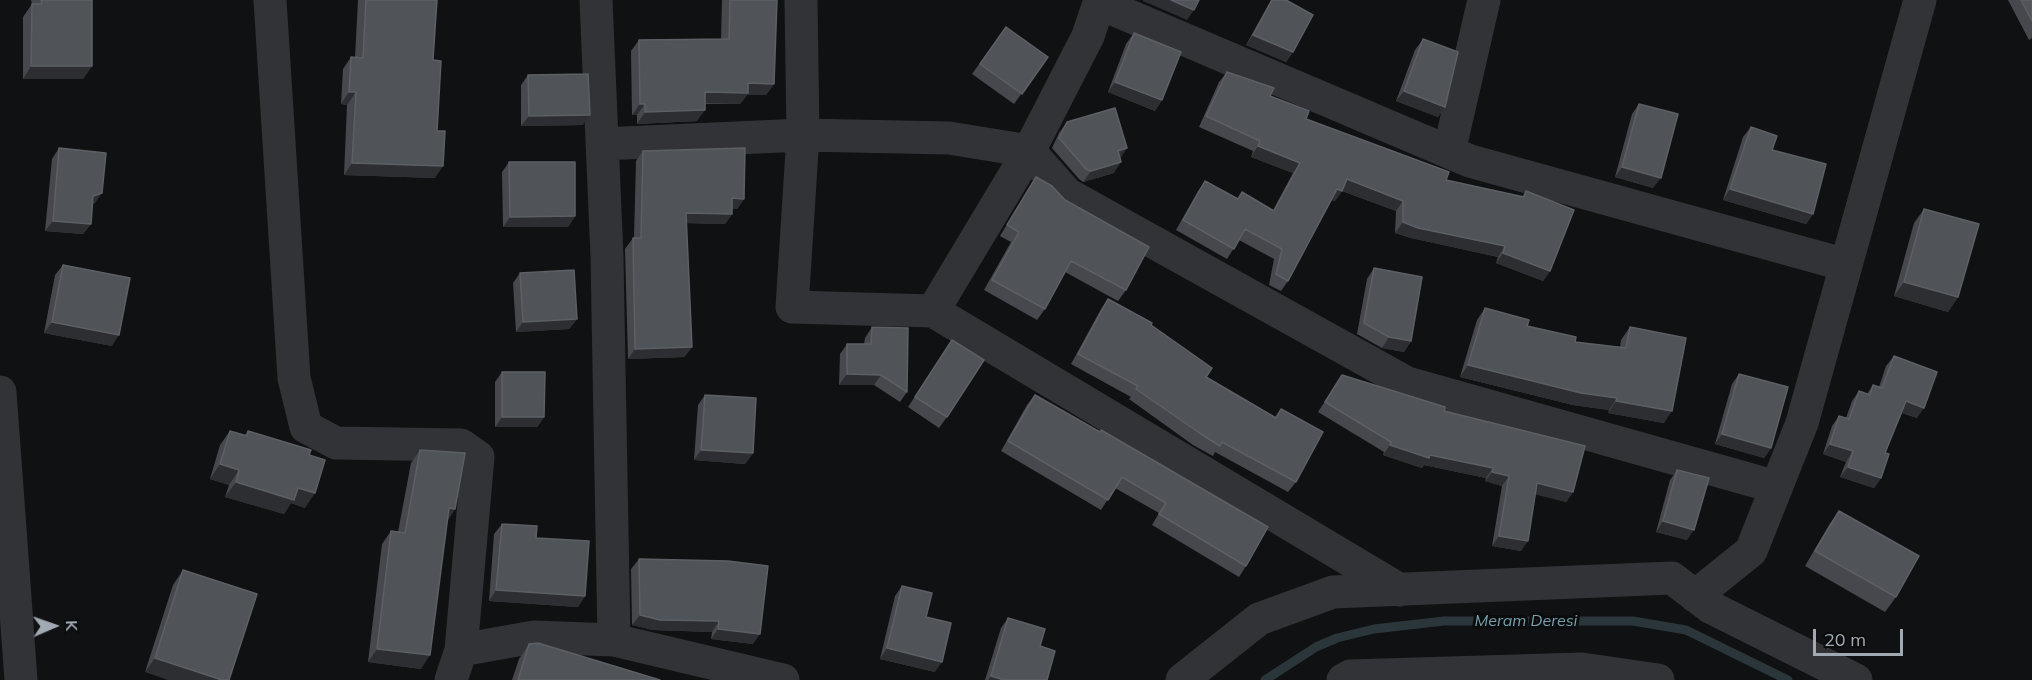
<!DOCTYPE html>
<style>
body{margin:0}
#map{position:relative;width:2032px;height:680px;overflow:hidden;background:#101112;font-family:Mulish,sans-serif}
canvas{display:block}
.north{position:absolute;left:24px;top:596px;width:60px;height:60px;-webkit-text-stroke:4px #0b0c0d;paint-order:stroke;rotate:88deg;font-size:16px;font-weight:700;line-height:24px;text-align:center;color:#a1aab2}
.north::after{content:'';display:block;margin:auto;width:21px;height:27px;background:#a1aab2;clip-path:polygon(50% 0,100% 100%,50% 72%,0 100%)}
.scale{position:absolute;left:1813px;top:629px;width:90px;height:27px;box-sizing:border-box;border:3px solid #a1aab2;border-top:0;padding-left:8px;font-size:18px;line-height:21px;white-space:nowrap;color:#a1aab2;-webkit-text-stroke:4px #0b0c0d;paint-order:stroke}
</style>
<div id="map">
<canvas width="2032" height="680"></canvas>
<div class="north">K</div>
<div class="scale">20 m</div>
</div>
<script>
const g = document.querySelector('canvas').getContext('2d');
g.lineJoin = 'round';
function toPath(rows) {
  const path = new Path2D();
  for (const r of rows) {
    path.moveTo(r[0], r[1]);
    for (let i = 2; i < r.length; i += 2) path.lineTo(r[i], r[i + 1]);
  }
  return path;
}
function stroke(path, color, width, dash) {
  g.strokeStyle = color;
  g.lineWidth = width;
  g.lineCap = dash ? 'butt' : 'round';
  g.setLineDash(dash || []);
  g.stroke(path);
}
function fill(path, color) {
  g.fillStyle = color;
  g.fill(path, 'evenodd');
}
function write(font, color, halo, rows, align = 'center') {
  g.font = font + ' Mulish,sans-serif';
  g.lineWidth = 6;
  g.setLineDash([]);
  g.textBaseline = 'middle';
  g.strokeStyle = halo;
  g.fillStyle = color;
  for (const [text, x, y, turn = 0] of rows) {
    g.save();
    g.translate(x, y);
    g.rotate((+turn || 0) * Math.PI / 180);
    g.textAlign = isNaN(turn) ? turn : align;
    if (halo) g.strokeText(text, 0, 0);
    g.fillText(text, 0, 0);
    g.restore();
  }
}
stroke(toPath([
 [1265,680,1316,647,1337,638,1374,629,1444,621,1633,621,1686,630,1788,680]
]), '#2a363a', 9);
stroke(toPath([
 [270,0,294,378,306,427,336,443,461,445,478,457,461,650],
 [596,0,607,257,614,640],
 [801,0,803,135,792,307,933,311,1400,590],
 [1099,3,1470,161,1846,265],
 [602,144,803,135,949,138,1029,151,1067,194,1407,383,1776,487],
 [1449,152,1484,0],
 [933,311,1029,151,1088,36,1100,0],
 [0,392,21,680],
 [1695,596,1751,551,1802,423,1920,0],
 [451,680,461,650,534,637,614,640,783,680],
 [1182,680,1259,619,1333,592,1672,578,1710,607,1856,680],
 [1343,680,1350,676,1582,669,1658,680]
]), '#313337', 33);
fill(toPath([
 [31,0,92,0,92,66,83,79,23,79,23,17,32,4],
 [358,0,437,0,433,60,435,178,344,175,347,105,341,104,343,69,351,57,355,58],
 [722,0,777,0,774,84,766,95,747,95,740,104,705,104,697,121,637,124,637,115,632,115,631,51,639,40,721,39],
 [1271,0,1286,0,1293,52,1286,62,1246,45],
 [2008,0,2032,0,2032,38,2029,40],
 [1006,27,1048,57,1014,104,972,74],
 [1134,33,1162,100,1155,111,1108,92,1126,44],
 [1423,39,1445,107,1438,117,1396,101,1415,50],
 [1227,72,1270,96,1306,119,1446,180,1522,197,1526,191,1550,271,1543,281,1496,263,1498,257,1411,238,1395,233,1396,211,1342,191,1335,201,1332,200,1288,281,1281,291,1269,285,1274,259,1239,240,1227,259,1176,230,1198,191,1205,181,1237,199,1242,192,1273,210,1293,173,1251,157,1253,151,1199,127,1219,82],
 [528,75,583,125,521,126,521,85],
 [1639,104,1653,188,1615,177,1632,114],
 [1067,122,1120,159,1114,173,1083,182,1079,179,1052,148,1059,133],
 [1751,127,1772,150,1813,214,1806,224,1723,200,1743,137],
 [59,148,95,203,92,204,91,224,83,234,45,231,52,159],
 [643,151,744,199,737,209,732,209,732,214,725,224,686,223,692,347,684,357,628,359,625,249,633,238,634,238,636,161],
 [509,162,575,216,568,227,503,227,502,172],
 [1036,177,1126,290,1118,301,1065,272,1045,309,1037,320,984,290,1011,242,1000,236],
 [1924,209,1958,297,1948,312,1894,296,1914,223],
 [63,265,112,346,44,333,55,275],
 [1374,268,1411,341,1404,352,1382,348,1357,334,1367,279],
 [520,273,577,319,569,329,516,332,513,283],
 [1108,299,1151,325,1206,377,1275,417,1281,409,1296,482,1288,492,1215,452,1213,456,1193,445,1129,399,1131,397,1071,364,1101,309],
 [1485,308,1527,326,1575,342,1620,347,1621,340,1630,327,1664,423,1608,413,1609,410,1573,405,1460,377,1477,320],
 [872,327,907,392,900,402,874,385,839,385,840,354,847,344,864,344,865,338],
 [952,340,947,417,939,428,908,407],
 [1894,356,1917,418,1902,413,1885,453,1881,478,1874,488,1840,477,1846,462,1823,454,1832,426,1839,416,1846,418,1852,401,1859,391,1867,394,1873,385,1879,387,1886,366],
 [502,372,544,417,537,427,495,427,495,382],
 [1739,374,1771,448,1764,458,1715,444,1732,384],
 [1342,375,1444,411,1573,492,1566,502,1535,494,1521,551,1492,546,1502,486,1485,481,1486,478,1424,465,1422,468,1383,455,1384,452,1318,412],
 [705,395,753,453,745,464,694,460,698,405],
 [1035,395,1246,566,1239,577,1152,525,1159,513,1115,488,1101,510,1001,451,1027,405],
 [230,431,245,435,248,431,309,455,305,508,291,503,284,514,225,497,229,485,210,479,220,445],
 [420,450,455,509,447,521,421,669,368,662,382,544,391,531,398,532,411,463],
 [1677,470,1687,540,1656,532,1670,480],
 [1839,511,1896,597,1885,612,1805,566,1829,525],
 [502,524,585,596,578,607,489,601,494,534],
 [639,559,753,644,711,639,712,632,653,630,632,625,631,569],
 [183,570,257,594,145,672,173,585],
 [902,586,926,617,935,672,880,659,895,596],
 [1008,618,1040,646,1047,680,985,680,1001,628],
 [529,644,660,680,512,680,519,659]
]), '#46484d');
fill(toPath([
 [1143,0,1171,0,1194,10,1187,20,1143,1],
 [1253,35,1293,52,1286,62,1246,45],
 [31,66,92,66,83,79,23,79],
 [1115,82,1162,100,1155,111,1108,92],
 [748,83,774,84,766,95,747,95,740,104,697,103,705,92],
 [1404,91,1445,107,1438,117,1396,101],
 [349,92,356,92,347,105,341,104],
 [640,104,645,104,637,115,632,115],
 [705,110,697,121,637,124,645,112],
 [590,115,583,125,521,126,529,116],
 [1258,146,1300,163,1293,173,1251,157],
 [1127,148,1120,159,1118,151],
 [1121,162,1114,173,1083,182,1091,171],
 [352,163,443,166,435,178,344,175],
 [1622,167,1661,178,1653,188,1615,177],
 [1347,179,1403,201,1396,211,1340,190],
 [1337,189,1342,191,1335,201,1330,200],
 [1730,189,1813,214,1806,224,1723,200],
 [102,193,95,203,86,206,93,196],
 [732,198,744,199,737,209,725,209],
 [686,213,732,214,725,224,678,223],
 [575,216,568,227,503,227,510,217],
 [53,221,91,224,83,234,45,231],
 [1403,222,1505,246,1498,257,1411,238,1395,233],
 [1503,253,1550,271,1543,281,1496,263],
 [1904,282,1958,297,1948,312,1894,296],
 [577,319,569,329,516,332,523,322],
 [52,322,119,335,112,346,44,333],
 [1389,337,1411,341,1404,352,1382,348],
 [692,347,684,357,628,359,635,349],
 [1468,365,1617,398,1609,410,1573,405,1460,377],
 [847,374,881,375,874,385,839,385],
 [1616,401,1672,411,1664,423,1608,413],
 [1906,401,1924,408,1917,418,1899,412],
 [502,417,544,417,537,427,495,427],
 [1722,434,1771,448,1764,458,1715,444],
 [1830,444,1853,451,1846,462,1823,454],
 [1390,445,1430,455,1493,468,1486,478,1424,465,1422,468,1383,455],
 [701,450,753,453,745,464,694,460],
 [220,464,239,470,229,485,210,479],
 [1848,467,1881,478,1874,488,1840,477],
 [1492,472,1509,476,1502,486,1485,481],
 [236,482,298,488,315,493,305,508,291,503,284,514,225,497],
 [1537,483,1573,492,1566,502,1530,493],
 [449,508,455,509,446,522],
 [1663,521,1694,530,1687,540,1656,532],
 [1499,536,1528,541,1521,551,1492,546],
 [496,590,585,596,578,607,489,601],
 [640,615,719,621,712,632,653,630,632,625],
 [718,629,760,634,753,644,711,639],
 [887,648,942,662,935,672,880,659],
 [377,649,430,655,421,669,368,662],
 [155,658,222,680,168,680,145,672],
 [991,676,1004,680,988,680]
]), '#2c2e31');
const building = toPath([
 [41,0,92,0,92,66,31,66,32,4,42,4,41,0],
 [366,0,437,0,433,60,441,61,437,131,445,131,443,166,352,163,356,92,349,92,351,57,363,58,366,0],
 [730,0,777,0,774,84,748,83,748,93,705,92,705,110,645,112,645,104,640,104,639,40,729,39,730,0],
 [1171,0,1199,0,1194,10,1171,0],
 [1272,0,1286,0,1313,15,1293,52,1253,35,1272,0],
 [2021,0,2032,0,2032,21,2021,0],
 [1006,27,1048,57,1022,94,980,64,1006,27],
 [1134,33,1181,52,1162,100,1115,82,1134,33],
 [1423,39,1458,52,1445,107,1404,91,1423,39],
 [1227,72,1274,88,1270,96,1309,111,1306,119,1449,172,1446,180,1524,197,1526,191,1574,210,1550,271,1503,253,1505,246,1418,228,1403,222,1403,201,1347,179,1342,191,1337,189,1288,281,1276,274,1282,249,1245,229,1234,249,1183,220,1205,181,1238,199,1242,192,1274,211,1300,163,1258,146,1260,141,1206,116,1227,72],
 [588,74,590,115,529,116,528,75,588,74],
 [1639,104,1678,114,1661,178,1622,167,1639,104],
 [1115,108,1127,148,1118,151,1121,162,1091,171,1086,169,1059,138,1067,122,1115,108],
 [1751,127,1777,136,1772,150,1826,164,1813,214,1730,189,1751,127],
 [59,148,106,153,102,193,93,196,91,224,53,221,59,148],
 [745,148,744,199,732,198,732,214,686,213,692,347,635,349,633,238,641,238,643,151,745,148],
 [509,162,575,162,575,216,510,217,509,162],
 [1036,177,1052,186,1065,200,1149,247,1126,290,1071,261,1045,309,992,280,1019,232,1007,225,1036,177],
 [1924,209,1979,224,1958,297,1904,282,1924,209],
 [63,265,130,278,119,335,52,322,63,265],
 [1374,268,1422,277,1411,341,1389,337,1364,323,1374,268],
 [574,270,577,319,523,322,520,273,574,270],
 [1108,299,1152,323,1151,325,1212,368,1206,377,1276,418,1281,409,1323,432,1296,482,1222,442,1220,446,1201,434,1136,389,1138,386,1078,354,1108,299],
 [1485,308,1529,320,1527,326,1576,337,1575,342,1626,348,1630,327,1686,338,1672,411,1616,401,1617,398,1581,393,1468,365,1485,308],
 [872,327,908,328,907,392,881,375,847,374,847,344,871,344,872,327],
 [952,340,984,360,947,417,915,397,952,340],
 [1894,356,1937,372,1924,408,1906,401,1885,453,1889,454,1881,478,1848,467,1853,451,1830,444,1839,416,1849,419,1859,391,1870,395,1873,385,1882,388,1894,356],
 [502,372,545,372,544,417,502,417,502,372],
 [1739,374,1788,387,1771,448,1722,434,1739,374],
 [1342,375,1445,407,1444,411,1585,446,1573,492,1537,483,1528,541,1499,536,1509,476,1492,472,1493,468,1430,455,1429,458,1390,445,1391,442,1325,402,1342,375],
 [705,395,756,398,753,453,701,450,705,395],
 [1035,395,1100,432,1101,430,1268,527,1246,566,1159,514,1166,503,1122,477,1108,500,1008,441,1035,395],
 [230,431,247,436,248,431,311,450,309,455,325,460,315,493,298,488,294,500,236,482,239,470,220,464,230,431],
 [420,450,465,453,455,509,449,508,430,655,377,649,391,531,405,533,420,450],
 [1677,470,1709,478,1694,530,1663,521,1677,470],
 [1839,511,1919,556,1896,597,1815,551,1839,511],
 [502,524,537,526,536,538,589,541,585,596,496,590,502,524],
 [639,559,728,561,768,566,760,634,718,629,719,621,660,620,640,615,639,559],
 [183,570,257,594,229,680,222,680,155,658,183,570],
 [902,586,932,593,926,617,951,623,942,662,887,648,902,586],
 [1008,618,1045,629,1040,646,1055,651,1047,680,1004,680,991,676,1008,618],
 [538,643,660,680,518,680,529,644,538,643]
]);
fill(building, '#505358');
stroke(building, '#5c6066', 1.5);
write('italic 16px', '#78a0ae', '#0b0c0d', [
 ["Meram Deresi",1526,621]
]);
</script>
